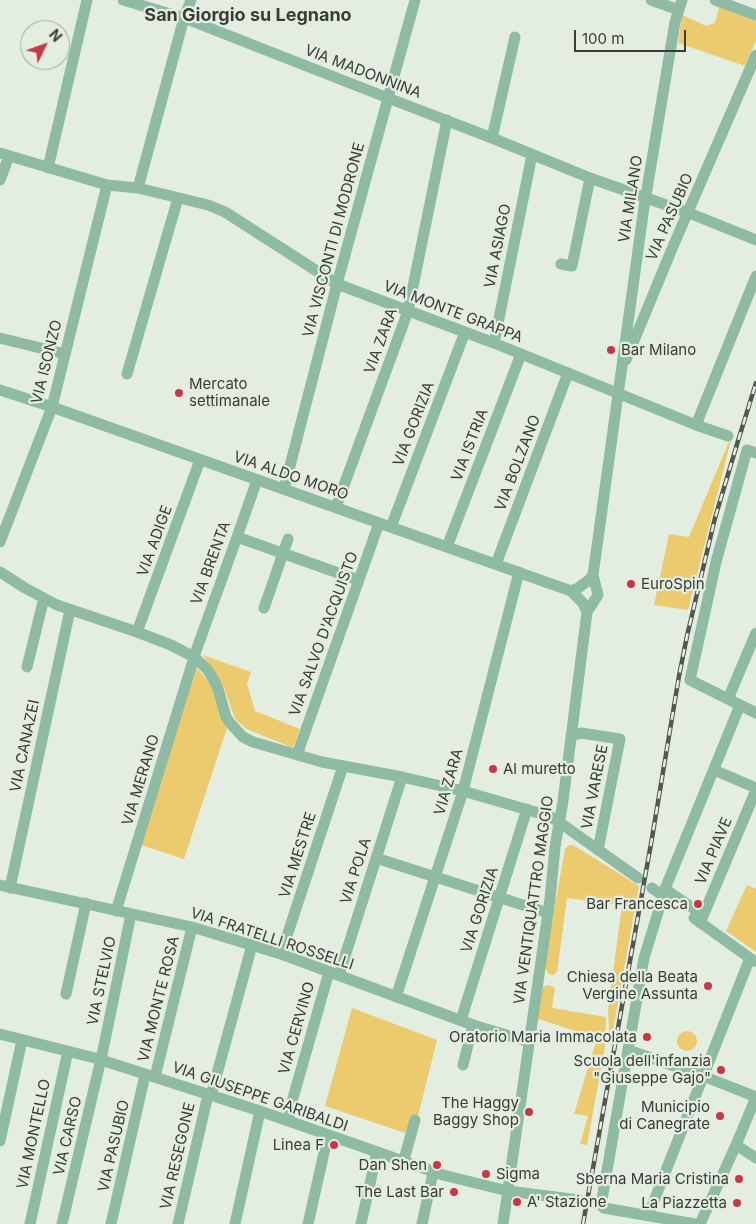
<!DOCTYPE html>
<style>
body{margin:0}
#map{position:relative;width:756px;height:1224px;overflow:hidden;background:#e3ede0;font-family:Inter,sans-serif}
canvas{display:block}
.north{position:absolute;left:20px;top:20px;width:50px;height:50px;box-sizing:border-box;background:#e3ede0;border:1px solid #9fa79d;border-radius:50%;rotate:48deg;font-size:14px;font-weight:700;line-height:20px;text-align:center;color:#393d38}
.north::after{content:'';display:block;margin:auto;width:18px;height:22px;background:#c7374a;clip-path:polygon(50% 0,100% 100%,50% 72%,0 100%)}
.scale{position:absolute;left:574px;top:30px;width:112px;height:22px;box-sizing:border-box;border:2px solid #393d38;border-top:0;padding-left:6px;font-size:15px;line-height:18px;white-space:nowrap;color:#393d38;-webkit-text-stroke:4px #e3ede0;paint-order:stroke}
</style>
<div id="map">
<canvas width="756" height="1224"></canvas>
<div class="north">N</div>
<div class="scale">100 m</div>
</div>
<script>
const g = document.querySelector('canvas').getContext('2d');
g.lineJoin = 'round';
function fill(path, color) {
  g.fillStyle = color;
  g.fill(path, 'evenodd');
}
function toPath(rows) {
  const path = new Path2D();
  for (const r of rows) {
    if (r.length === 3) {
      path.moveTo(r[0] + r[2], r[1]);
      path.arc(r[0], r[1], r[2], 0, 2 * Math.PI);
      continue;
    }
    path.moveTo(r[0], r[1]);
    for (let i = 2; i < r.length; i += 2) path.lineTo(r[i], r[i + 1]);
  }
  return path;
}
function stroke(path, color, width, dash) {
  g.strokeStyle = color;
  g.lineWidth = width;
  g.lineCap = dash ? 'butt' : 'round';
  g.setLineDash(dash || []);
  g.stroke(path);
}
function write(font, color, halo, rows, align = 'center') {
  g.font = font + ' Inter,sans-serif';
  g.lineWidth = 4.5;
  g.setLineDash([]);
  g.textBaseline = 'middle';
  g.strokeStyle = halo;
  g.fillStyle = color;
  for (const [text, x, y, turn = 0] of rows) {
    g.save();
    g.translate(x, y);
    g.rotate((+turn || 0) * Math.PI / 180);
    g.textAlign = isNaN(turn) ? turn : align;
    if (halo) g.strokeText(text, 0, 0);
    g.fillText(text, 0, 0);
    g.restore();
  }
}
fill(toPath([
 [719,7,756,20,756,41,745,66,678,43,682,15,706,26,715,23],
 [733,432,688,610,654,605,669,534,689,537],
 [203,655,251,672,247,684,255,711,300,729,293,748,247,729,238,722,234,716,224,688],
 [195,669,199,670,215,690,227,728,184,859,141,845],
 [569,845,573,845,639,886,610,1047,608,1010,622,905,567,898,557,972,553,975,549,974,545,968,551,927,565,849],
 [747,885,756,889,756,952,726,931],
 [546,985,552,986,555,989,552,1008,606,1017,605,1047,587,1145,580,1144,588,1116,574,1114,597,1038,535,1018,541,989],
 [352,1008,437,1040,418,1116,408,1134,325,1106],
 [687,1041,10]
]), '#eccb6e');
stroke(toPath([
 [123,0,184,18,388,98,492,138,590,178,689,213,756,240],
 [651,0,679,10],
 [715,0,756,15],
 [492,138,515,37],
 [0,153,107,185,138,188,208,205,225,212,337,284,494,343,696,425,728,436],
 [48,168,87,0],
 [0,180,9,156],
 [138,188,184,18,191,0],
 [561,264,572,266,590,178],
 [0,338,65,354],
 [494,343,532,155],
 [626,360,674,244,756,55],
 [127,374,178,198],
 [0,390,52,407,571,591,583,603,587,612],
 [696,425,756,276],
 [756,453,747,450,716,562,690,680,756,713],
 [284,489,337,284,415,0],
 [336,507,408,311,447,120],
 [391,527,465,332],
 [237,537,358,580],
 [0,542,52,407,107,185],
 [447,547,521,354],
 [496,564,568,373],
 [0,572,25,588,57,605,137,632,171,645,194,657,207,669,214,680,218,689,226,717,230,723,243,737,253,742,322,762,402,777,463,791,549,816,559,822,638,878],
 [571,591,578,588,589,580,593,575],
 [264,608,288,539],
 [137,632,200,460],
 [27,667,44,598],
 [728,699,756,633],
 [571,736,581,733,620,739,598,850],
 [297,755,379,523],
 [714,770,756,788],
 [376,858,548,913],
 [0,885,192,927,281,954,473,1025,530,1042],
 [10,888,70,610],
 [652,888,669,900],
 [663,896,644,958,601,1205,604,1208,695,1224],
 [116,911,196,651,237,537,257,480],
 [703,915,665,889,740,705],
 [694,918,754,961],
 [700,923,756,790],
 [281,954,343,766],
 [339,975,402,777],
 [66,994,86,903],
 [396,997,463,791,519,572],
 [461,1020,527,809],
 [0,1034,95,1058,260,1111,443,1175,508,1191,579,1200],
 [628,1050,703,1076,756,1097,736,1145,700,1224],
 [463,1065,473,1025],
 [155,1077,192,927],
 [211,1096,252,945],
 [288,1121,293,1098,329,972],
 [0,1141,22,1040],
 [736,1145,756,1158],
 [405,1163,405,1156,415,1120],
 [648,1216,750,958],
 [30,1224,68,1051],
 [62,1224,102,1055,131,914],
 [111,1224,145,1075],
 [178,1224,208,1095],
 [235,1224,260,1111],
 [308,1224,328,1135],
 [361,1224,377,1152],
 [422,1224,433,1173],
 [503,1224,550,899,555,847,563,801,587,612,598,595,593,575,644,207,675,22,682,0]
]), '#8fbba4', 11);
const rail = toPath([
 [583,1224,652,838,679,676,687,636,715,518,738,441,756,383]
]);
stroke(rail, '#525751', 4.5);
stroke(rail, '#e3ede0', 2.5, [8]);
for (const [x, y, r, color] of [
 [611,350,5,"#c7374a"],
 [179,393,5,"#c7374a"],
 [631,584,5,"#c7374a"],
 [493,769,5,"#c7374a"],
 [698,904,5,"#c7374a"],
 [708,986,5,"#c7374a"],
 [647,1037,5,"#c7374a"],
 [721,1070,5,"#c7374a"],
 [529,1112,5,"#c7374a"],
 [720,1116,5,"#c7374a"],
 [334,1145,5,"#c7374a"],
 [437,1165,5,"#c7374a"],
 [486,1174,5,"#c7374a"],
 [739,1179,5,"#c7374a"],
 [454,1192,5,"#c7374a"],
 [517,1202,5,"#c7374a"],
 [737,1203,5,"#c7374a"]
]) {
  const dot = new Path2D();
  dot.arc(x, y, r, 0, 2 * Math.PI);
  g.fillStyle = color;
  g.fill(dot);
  stroke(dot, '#e3ede0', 2);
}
write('15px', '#393d38', '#e3ede0', [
 ["VIA MADONNINA",363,72,21],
 ["VIA MILANO",631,199,-81],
 ["VIA PASUBIO",670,217,-66],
 ["VIA VISCONTI DI MODRONE",334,240,-75],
 ["VIA ASIAGO",498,246,-79],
 ["VIA MONTE GRAPPA",453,312,21],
 ["VIA ZARA",381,341,-70],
 ["VIA ISONZO",47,362,-76],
 ["VIA GORIZIA",414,424,-69],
 ["VIA ISTRIA",470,445,-69],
 ["VIA BOLZANO",518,463,-69],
 ["VIA ALDO MORO",291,476,19],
 ["VIA ADIGE",155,541,-70],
 ["VIA BRENTA",211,563,-70],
 ["VIA SALVO D'ACQUISTO",324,634,-70],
 ["VIA CANAZEI",25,746,-78],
 ["VIA MERANO",141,780,-73],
 ["VIA ZARA",449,782,-74],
 ["VIA VARESE",595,787,-79],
 ["VIA PIAVE",714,851,-67],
 ["VIA MESTRE",298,855,-72],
 ["VIA POLA",356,871,-72],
 ["VIA VENTIQUATTRO MAGGIO",534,900,-82],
 ["VIA GORIZIA",480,910,-72],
 ["VIA FRATELLI ROSSELLI",272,939,18],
 ["VIA STELVIO",102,981,-78],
 ["VIA MONTE ROSA",159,999,-76],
 ["VIA CERVINO",297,1028,-74],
 ["VIA GIUSEPPE GARIBALDI",260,1097,19],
 ["VIA MONTELLO",34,1134,-78],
 ["VIA CARSO",68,1136,-77],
 ["VIA PASUBIO",114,1146,-77],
 ["VIA RESEGONE",178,1156,-77]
]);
write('15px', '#393d38', '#e3ede0', [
 ["Bar Milano",621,350,"left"],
 ["Mercato",189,384,"left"],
 ["settimanale",189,401,"left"],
 ["EuroSpin",641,584,"left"],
 ["Al muretto",503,769,"left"],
 ["Bar Francesca",688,904],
 ["Chiesa della Beata",698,977],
 ["Vergine Assunta",698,994],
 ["Oratorio Maria Immacolata",637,1037],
 ["Scuola dell'infanzia",711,1061],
 ["\"Giuseppe Gajo\"",711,1078],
 ["The Haggy",519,1103],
 ["Baggy Shop",519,1120],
 ["Municipio",710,1107],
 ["di Canegrate",710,1124],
 ["Linea F",324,1145],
 ["Dan Shen",427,1165],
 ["Sigma",496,1174,"left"],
 ["Sberna Maria Cristina",729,1179],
 ["The Last Bar",444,1192],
 ["A' Stazione",527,1202,"left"],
 ["La Piazzetta",727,1203]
], 'right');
write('bold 18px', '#393d38', '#e3ede0', [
 ["San Giorgio su Legnano",248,16]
]);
</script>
